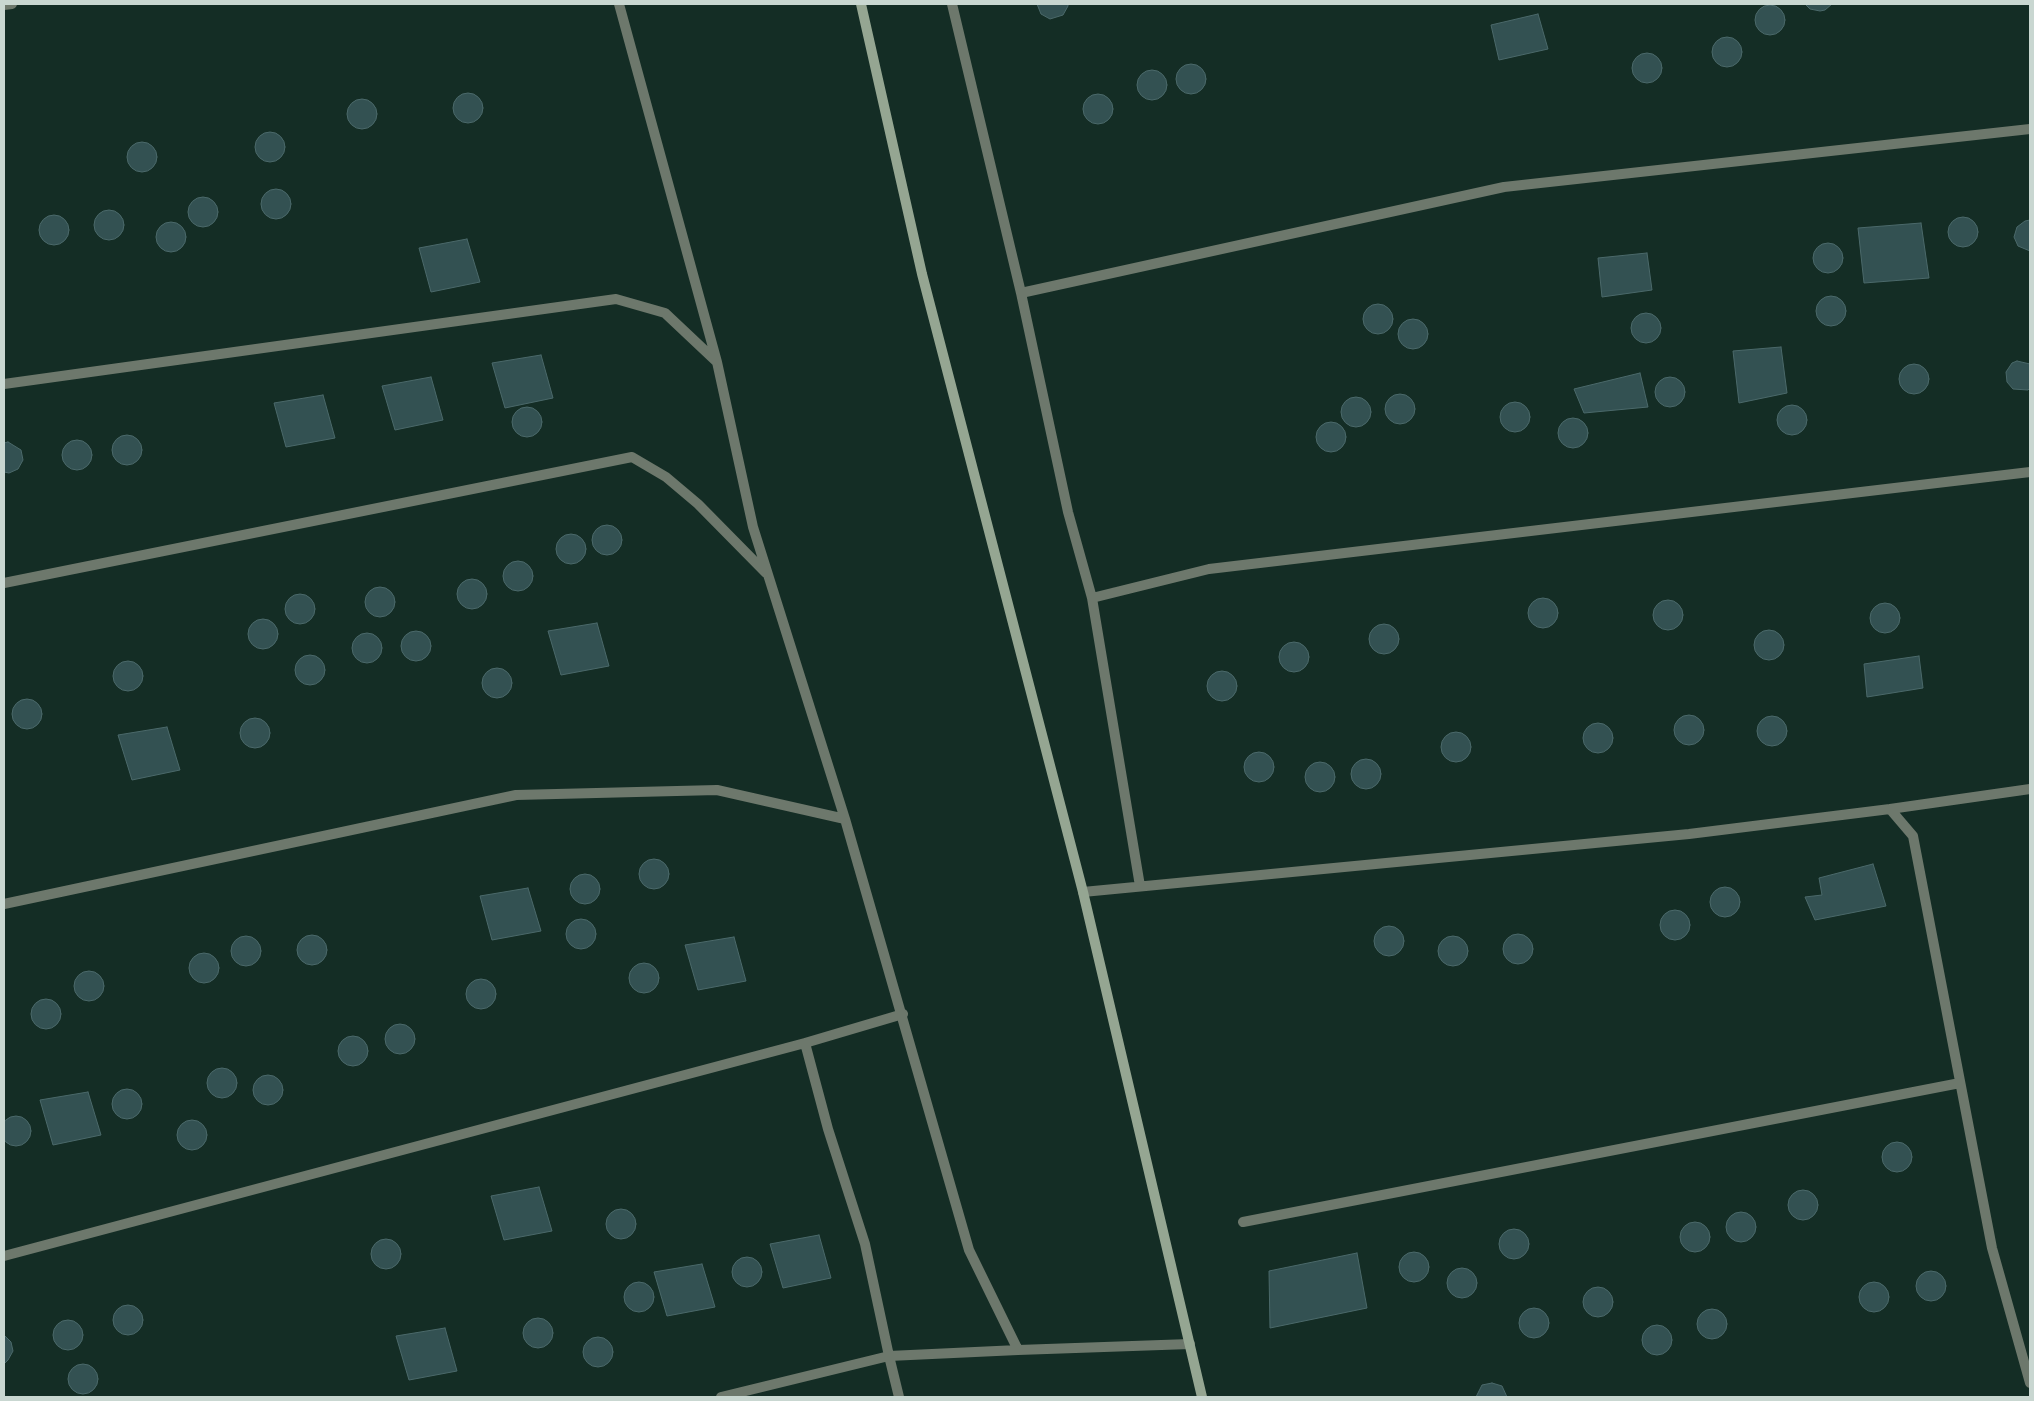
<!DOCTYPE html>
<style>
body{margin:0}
#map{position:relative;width:2034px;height:1401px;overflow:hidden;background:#142d25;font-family:Cabin,sans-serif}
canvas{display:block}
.frame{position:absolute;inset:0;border:5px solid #c9d7d1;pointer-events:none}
</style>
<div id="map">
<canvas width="2034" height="1401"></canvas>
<div class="frame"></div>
</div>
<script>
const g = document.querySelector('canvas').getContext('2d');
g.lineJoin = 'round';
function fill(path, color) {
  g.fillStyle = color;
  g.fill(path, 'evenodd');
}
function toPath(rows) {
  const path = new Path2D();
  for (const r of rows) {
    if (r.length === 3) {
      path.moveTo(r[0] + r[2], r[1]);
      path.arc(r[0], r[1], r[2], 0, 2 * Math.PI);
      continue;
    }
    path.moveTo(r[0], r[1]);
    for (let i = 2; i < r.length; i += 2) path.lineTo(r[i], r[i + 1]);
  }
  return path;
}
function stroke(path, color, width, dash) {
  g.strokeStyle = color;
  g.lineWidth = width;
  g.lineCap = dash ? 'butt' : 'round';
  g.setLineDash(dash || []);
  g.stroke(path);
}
const building = toPath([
 [1037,4,1068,4,1068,6,1063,15,1050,19,1041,14,1037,4],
 [1805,4,1832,4,1825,10,1820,11,1810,9,1805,4],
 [1770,20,15],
 [1538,14,1548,49,1499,60,1491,25,1538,14],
 [1727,52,15],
 [1647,68,15],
 [1191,79,15],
 [1152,85,15],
 [468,108,15],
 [1098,109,15],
 [362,114,15],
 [270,147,15],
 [142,157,15],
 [276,204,15],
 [203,212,15],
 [109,225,15],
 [54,230,15],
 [1963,232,15],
 [2030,220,2030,251,2018,246,2014,237,2017,227,2025,221,2030,220],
 [171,237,15],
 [1921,223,1929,278,1864,283,1858,228,1921,223],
 [467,239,480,282,431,292,419,248,467,239],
 [1828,258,15],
 [1647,253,1652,290,1602,297,1598,258,1647,253],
 [1831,311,15],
 [1378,319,15],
 [1646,328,15],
 [1413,334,15],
 [1781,347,1787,393,1739,403,1733,351,1781,347],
 [541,355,553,398,505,408,492,363,541,355],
 [2017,361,2030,364,2030,388,2028,390,2013,389,2007,382,2006,372,2012,363,2017,361],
 [1914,379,15],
 [1640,373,1648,407,1584,413,1574,389,1640,373],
 [1670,392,15],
 [431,377,443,420,395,430,382,386,431,377],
 [1400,409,15],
 [323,395,335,438,286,447,274,403,323,395],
 [1356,412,15],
 [1515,417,15],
 [1792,420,15],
 [527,422,15],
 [1573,433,15],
 [1331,437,15],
 [127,450,15],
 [77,455,15],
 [8,442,21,450,23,460,18,469,9,473,4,472,4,443,8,442],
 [607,540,15],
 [571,549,15],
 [518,576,15],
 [472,594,15],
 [380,602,15],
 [300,609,15],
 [1543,613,15],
 [1668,615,15],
 [1885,618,15],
 [263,634,15],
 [597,623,609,666,561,675,548,631,597,623],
 [1384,639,15],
 [1769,645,15],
 [416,646,15],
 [367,648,15],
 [1294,657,15],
 [310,670,15],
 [1919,656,1923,688,1867,697,1864,664,1919,656],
 [128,676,15],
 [497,683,15],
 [1222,686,15],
 [27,714,15],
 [1689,730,15],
 [1772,731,15],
 [255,733,15],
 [1598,738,15],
 [167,727,180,770,132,780,118,735,167,727],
 [1456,747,15],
 [1259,767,15],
 [1366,774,15],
 [1320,777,15],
 [654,874,15],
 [1873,864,1886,906,1815,920,1805,897,1822,895,1819,878,1873,864],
 [585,889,15],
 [1725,902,15],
 [528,888,541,931,492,940,480,896,528,888],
 [1675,925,15],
 [581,934,15],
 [1389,941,15],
 [1518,949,15],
 [312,950,15],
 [246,951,15],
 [1453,951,15],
 [734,937,746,981,698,990,685,945,734,937],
 [204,968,15],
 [644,978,15],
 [89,986,15],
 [481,994,15],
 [46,1014,15],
 [400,1039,15],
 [353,1051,15],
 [222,1083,15],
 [268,1090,15],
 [127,1104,15],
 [88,1092,101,1135,53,1145,40,1100,88,1092],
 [16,1131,15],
 [192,1135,15],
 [1897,1157,15],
 [539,1187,552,1231,504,1240,491,1196,539,1187],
 [1803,1205,15],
 [621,1224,15],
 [1741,1227,15],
 [1695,1237,15],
 [1514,1244,15],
 [819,1235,831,1278,783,1288,770,1244,819,1235],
 [386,1254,15],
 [1414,1267,15],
 [1357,1253,1367,1308,1270,1328,1269,1271,1357,1253],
 [747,1272,15],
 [702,1264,715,1307,667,1316,654,1272,702,1264],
 [1462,1283,15],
 [1931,1286,15],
 [639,1297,15],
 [1874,1297,15],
 [1598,1302,15],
 [128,1320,15],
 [1534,1323,15],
 [1712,1324,15],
 [538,1333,15],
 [68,1335,15],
 [1657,1340,15],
 [445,1328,457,1371,409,1380,396,1336,445,1328],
 [4,1335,11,1342,13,1351,8,1360,4,1364,4,1335],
 [598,1352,15],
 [83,1379,15],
 [1492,1383,1502,1386,1507,1397,1476,1397,1482,1385,1492,1383]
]);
fill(building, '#335152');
stroke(building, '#4b696a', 1);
stroke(toPath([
 [619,4,717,362],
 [952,4,1021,293,1068,512,1092,598,1140,886],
 [4,5,12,4],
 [1021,293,1504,187,2030,129],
 [4,384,616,299,665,313,717,362,753,527,845,819,969,1250,1018,1350,1190,1344],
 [4,583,632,457,666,477,698,504,766,573],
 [1092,598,1209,569,2030,472],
 [1890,809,2030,789],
 [1083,892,1689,834,1890,809,1913,836,1992,1248,2030,1383],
 [4,904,516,795,717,790,845,819],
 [805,1043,903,1014],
 [1243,1222,1960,1083],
 [4,1256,805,1043,828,1129,865,1244,889,1356,1018,1350],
 [721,1397,889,1356,899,1397]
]), '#6d786c', 10);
stroke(toPath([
 [861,4,922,274,1083,892,1202,1397]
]), '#95a692', 10);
</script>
